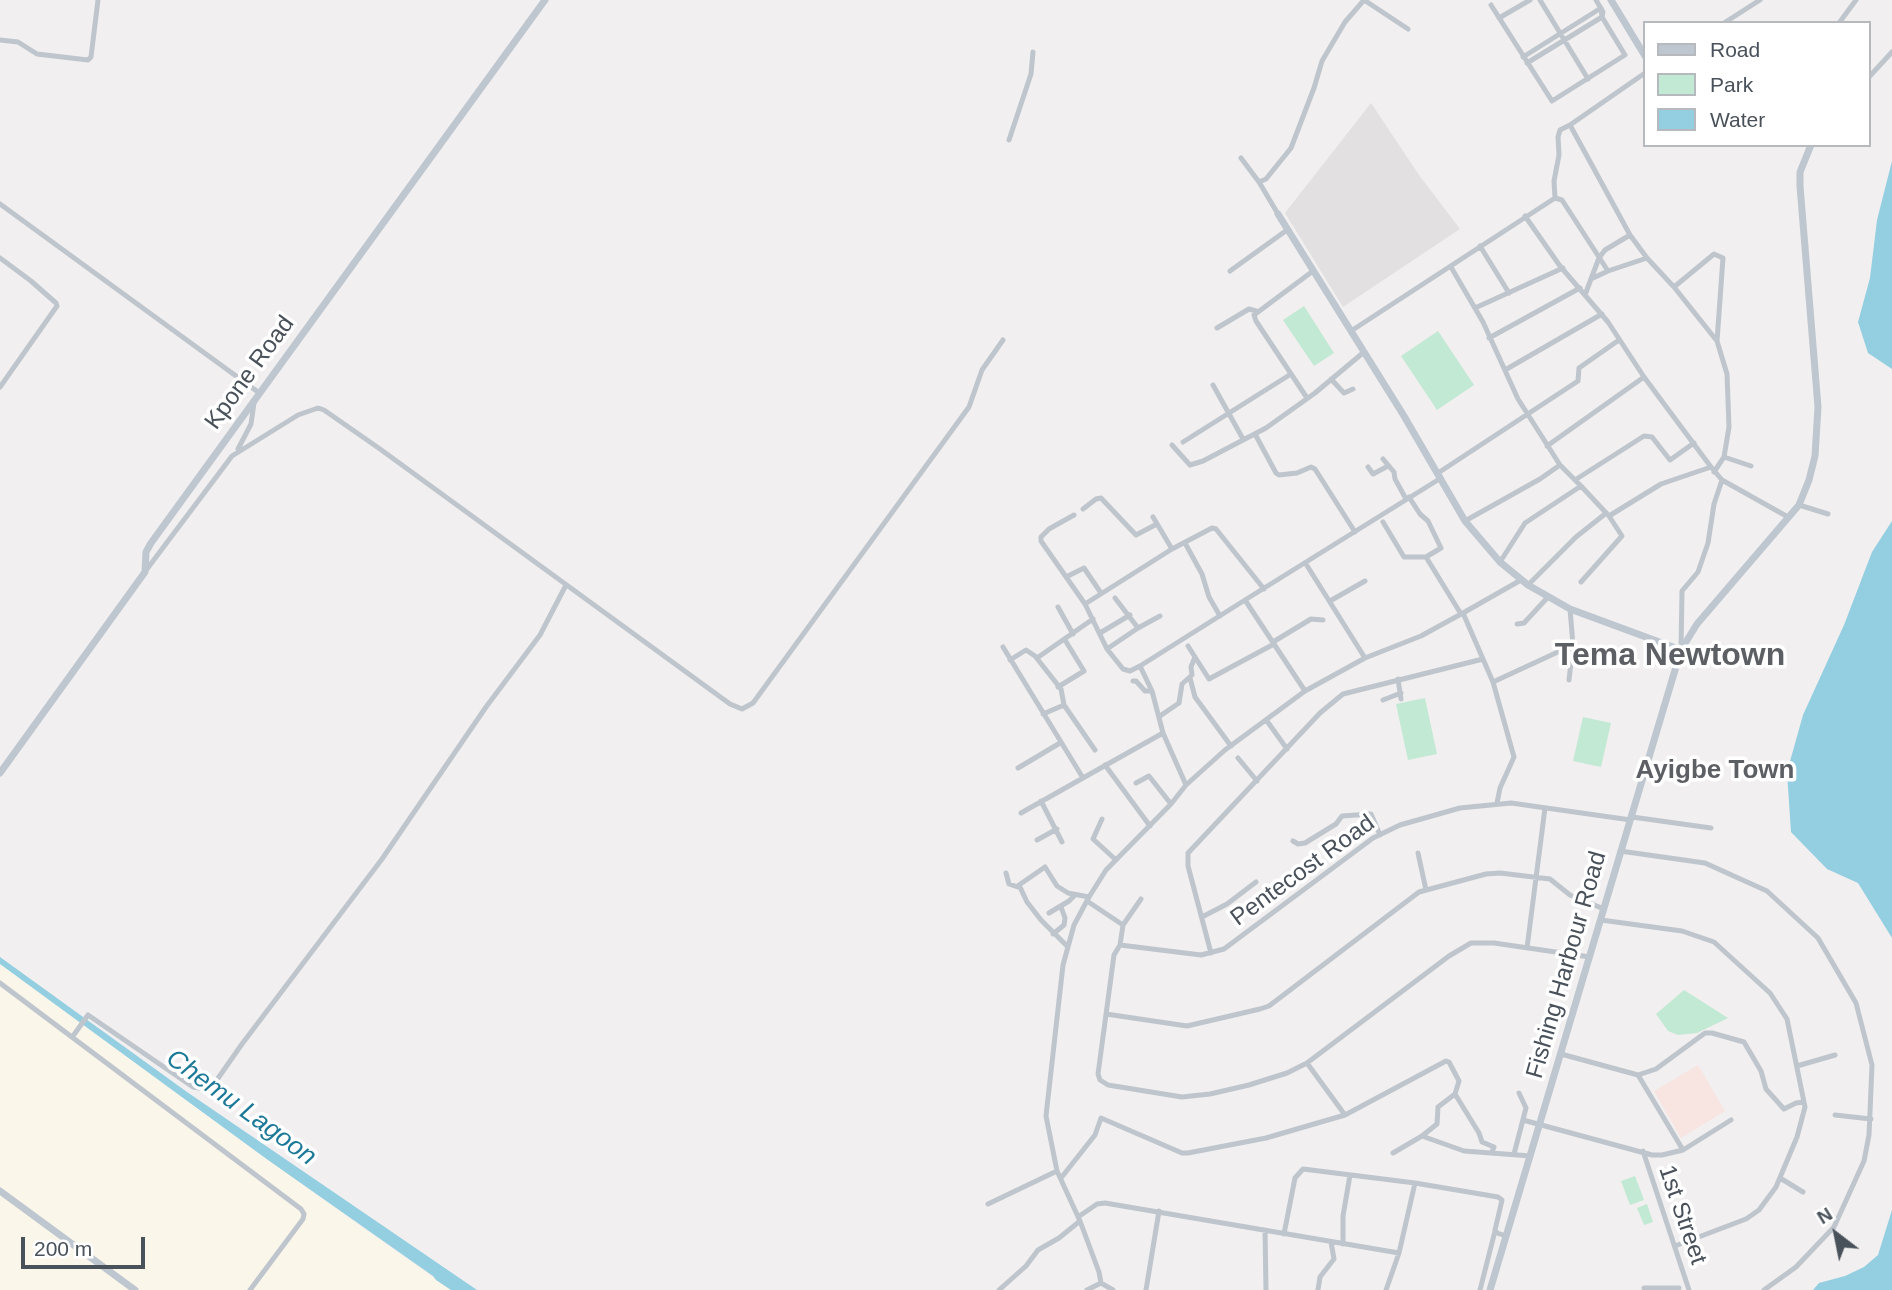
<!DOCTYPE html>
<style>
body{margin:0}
#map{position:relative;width:1892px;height:1290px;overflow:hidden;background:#f1efef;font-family:Arial,sans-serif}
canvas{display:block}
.legend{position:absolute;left:1643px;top:21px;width:228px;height:126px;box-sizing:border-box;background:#fff;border:2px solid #b6b9bd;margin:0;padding:9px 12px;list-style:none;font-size:21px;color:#49515a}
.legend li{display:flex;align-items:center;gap:14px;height:35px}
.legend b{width:35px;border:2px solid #b6b9bd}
.north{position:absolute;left:1801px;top:1199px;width:70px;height:70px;-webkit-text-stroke:5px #fff;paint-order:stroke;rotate:328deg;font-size:19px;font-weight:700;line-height:28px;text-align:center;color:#49515a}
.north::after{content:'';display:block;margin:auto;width:24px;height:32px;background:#49515a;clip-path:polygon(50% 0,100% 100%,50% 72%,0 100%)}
.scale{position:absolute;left:21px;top:1237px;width:124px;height:32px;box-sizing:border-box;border:4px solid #49515a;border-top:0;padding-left:9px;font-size:21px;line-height:24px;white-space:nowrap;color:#49515a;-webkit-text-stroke:5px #fff;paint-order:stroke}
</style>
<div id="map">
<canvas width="1892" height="1290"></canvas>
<ul class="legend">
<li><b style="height:9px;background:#bec6d0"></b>Road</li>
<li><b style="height:19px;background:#c2e9d3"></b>Park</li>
<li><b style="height:19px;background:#94cee1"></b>Water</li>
</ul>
<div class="north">N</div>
<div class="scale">200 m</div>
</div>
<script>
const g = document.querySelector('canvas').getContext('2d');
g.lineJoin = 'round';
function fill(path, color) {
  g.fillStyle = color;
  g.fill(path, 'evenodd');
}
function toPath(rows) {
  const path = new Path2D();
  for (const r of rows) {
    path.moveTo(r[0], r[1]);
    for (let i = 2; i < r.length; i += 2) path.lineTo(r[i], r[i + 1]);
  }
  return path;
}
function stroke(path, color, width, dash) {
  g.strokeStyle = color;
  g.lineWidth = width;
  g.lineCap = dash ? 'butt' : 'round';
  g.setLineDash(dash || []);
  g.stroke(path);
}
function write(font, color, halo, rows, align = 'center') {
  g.font = font + ' Arial,sans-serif';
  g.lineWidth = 7;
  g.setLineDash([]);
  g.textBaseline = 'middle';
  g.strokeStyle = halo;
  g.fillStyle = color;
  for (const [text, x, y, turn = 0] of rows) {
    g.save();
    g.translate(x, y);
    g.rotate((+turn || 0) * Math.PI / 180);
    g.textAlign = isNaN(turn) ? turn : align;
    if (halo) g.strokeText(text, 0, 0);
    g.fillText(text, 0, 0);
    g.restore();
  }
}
fill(toPath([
 [0,964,268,1160,451,1290,0,1290]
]), '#faf6ea');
fill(toPath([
 [1371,103,1419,175,1460,229,1343,307,1285,213]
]), '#e2e0e0');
fill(toPath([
 [1698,1065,1725,1111,1681,1138,1654,1091]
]), '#f8e5e2');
fill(toPath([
 [1304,306,1334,353,1314,366,1283,320],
 [1438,331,1474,385,1437,410,1401,356],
 [1425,698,1437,754,1408,760,1396,704],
 [1583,717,1611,723,1601,767,1573,761],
 [1684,990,1728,1018,1697,1033,1678,1035,1668,1031,1656,1014],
 [1635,1176,1644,1200,1630,1205,1621,1181],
 [1647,1204,1653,1222,1644,1225,1637,1208]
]), '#c2e9d3');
fill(toPath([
 [1892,161,1892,369,1868,353,1858,322,1870,278,1877,220],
 [1892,521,1892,938,1858,883,1827,869,1791,832,1787,772,1803,715,1844,625,1872,552],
 [0,957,187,1092,477,1290,451,1290,436,1280,433,1276,268,1160,41,994,0,964],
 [1892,1210,1892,1290,1813,1290,1819,1283,1845,1276,1864,1267,1878,1255]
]), '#94cee1');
stroke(toPath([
 [1540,0,1588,79],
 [1491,5,1552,101,1625,55,1602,17,1601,8],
 [1499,18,1530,0],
 [1724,23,1760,0],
 [1839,23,1856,0],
 [0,40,18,42,37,54,88,60,91,57,98,0],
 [1523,57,1601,8],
 [1527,63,1602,17,1603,12,1596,0],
 [1645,73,1570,125,1630,235,1647,258],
 [1869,77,1892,52],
 [1009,140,1031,74,1033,52],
 [1241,158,1259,182,1278,214],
 [1259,182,1266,179,1291,148,1314,88,1322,61,1345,22,1364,0,1408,29],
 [1555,198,1562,200,1608,271],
 [1555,198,1554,181,1559,155,1558,137,1560,130,1570,125],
 [0,204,258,392],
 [1525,216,1560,266,1608,322,1644,377,1711,467],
 [1480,246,1509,293],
 [0,258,31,281,56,303,57,306,0,387],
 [1451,267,1483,322,1518,399,1560,465,1575,480],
 [1230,271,1287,230],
 [1591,279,1599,258,1605,250,1630,235],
 [1674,287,1714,254,1723,258,1717,341],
 [1585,295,1591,279,1608,271,1647,258,1674,287,1717,341,1727,374,1729,427,1724,457,1714,472],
 [1475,308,1563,268],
 [1217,328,1249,309,1256,311],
 [1351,331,1555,198],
 [1489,338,1580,288],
 [1505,370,1602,314],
 [1331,379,1344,393,1353,389],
 [1213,385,1243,439],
 [1307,398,1256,321,1254,315,1313,271],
 [1255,434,1276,473,1279,475,1297,473,1311,467,1315,469,1355,532],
 [1183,442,1291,374],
 [1172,445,1190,465,1203,461,1266,428,1315,393,1364,352],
 [1547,446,1644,377],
 [238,449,251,424,254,403],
 [1724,457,1751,466],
 [1383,459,1394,472,1395,479,1406,499],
 [1368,467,1373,474,1388,466],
 [1438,473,1578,381,1579,368,1619,340],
 [1581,486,1609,516,1622,536,1581,582],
 [1409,497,1420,514,1428,521,1441,548,1426,557,1461,614],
 [1799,505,1828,514],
 [1083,509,1096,499,1101,498,1136,535,1157,524],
 [1074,515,1049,529,1041,537,1041,541,1085,604,1107,649,1123,669,1130,671,1140,666,1245,600],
 [1609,516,1661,484,1711,467,1722,480,1788,517],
 [1153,517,1172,549],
 [1465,521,1540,479,1560,465],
 [1383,522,1404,557,1426,557],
 [1185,543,1202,574,1209,597,1220,616],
 [1500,562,1525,523,1581,486,1575,480,1644,436,1652,437,1670,460,1694,443],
 [1306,564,1365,658],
 [147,569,232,456,298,415,318,408,324,410,380,449,730,704,742,709,753,703,969,407,982,370,1003,340],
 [1066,577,1084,568,1101,593],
 [1528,585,1576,537,1605,514],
 [1330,601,1365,581],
 [1085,604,1172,549,1212,528,1216,529,1264,589],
 [1058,607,1073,634],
 [1463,613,1521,580],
 [1517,624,1524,623,1548,597],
 [1138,628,1160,616],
 [1100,633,1130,615],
 [1273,642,1311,619,1323,620],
 [1188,646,1209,679,1274,644],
 [1003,647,1083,778,1163,733,1186,785],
 [1107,649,1138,628,1115,598],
 [1681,650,1682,591,1698,572,1708,543,1714,504,1722,480],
 [1037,658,1093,619],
 [1010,660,1026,650,1035,656,1061,689,1064,705],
 [1140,666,1152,691,1163,733],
 [1190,678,1195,697,1231,746],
 [1398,679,1401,699],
 [1569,680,1573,645,1570,609],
 [1133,681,1136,681,1145,691,1152,691],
 [1493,682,1573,645],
 [1058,687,1084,671,1065,640],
 [1305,691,1245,600,1441,478],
 [1383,700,1401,693],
 [1043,714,1064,705,1095,750],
 [1160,716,1179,703,1182,684,1192,675,1191,667,1195,657],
 [1267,721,1287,749],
 [1238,758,1257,781],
 [1105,765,1150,826],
 [1018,768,1060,743],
 [1136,783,1149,776,1171,804],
 [1041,801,1062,842],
 [1021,813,1083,778],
 [1632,817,1711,828],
 [1102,819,1093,839,1116,860],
 [1037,840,1057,829],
 [1293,841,1298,844,1305,843,1336,824,1342,816,1371,814,1380,835],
 [1620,851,1705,863,1767,891,1818,938,1856,1003,1872,1065,1869,1135,1864,1161,1834,1227,1796,1267,1764,1290],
 [1418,853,1426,890],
 [1006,873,1009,884,1018,887],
 [1141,899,1123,925,1120,945,1114,955,1098,1074,1100,1080,1108,1085,1182,1097,1210,1094,1249,1085,1287,1073,1307,1063,1449,956,1471,943,1494,943,1590,957],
 [1087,901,1123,925],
 [1049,913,1069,901,1075,895],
 [1202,917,1227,904,1256,882],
 [1601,920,1682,931,1714,942,1770,993,1787,1019,1805,1107,1797,1137,1776,1187,1759,1210,1746,1219,1675,1246],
 [1053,934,1064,925,1065,918,1061,907],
 [1120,945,1201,955,1224,949,1373,838,1400,825,1460,808,1511,803,1631,820],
 [1068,947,1041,920,1027,902,1019,885,1045,867,1057,886,1068,893,1089,897],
 [1527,948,1545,808],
 [1211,953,1188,866,1188,853,1320,713,1343,694,1483,659,1493,682,1514,757,1500,788,1497,803],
 [0,983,301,1209,304,1214,303,1219,250,1290],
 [1106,1014,1187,1026,1260,1009,1269,1006,1419,892,1486,874,1500,873,1550,879,1570,895,1604,909],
 [73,1036,88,1015,193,1087,206,1089,214,1084,242,1044,382,859,486,707,540,635,566,585],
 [1561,1054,1638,1075,1683,1150],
 [1307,1063,1345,1115,1446,1061,1449,1062,1459,1081,1455,1094,1479,1133,1482,1142,1494,1147,1492,1152],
 [1797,1066,1835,1055],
 [1638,1075,1656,1069,1705,1033,1712,1033,1744,1042,1761,1071,1766,1089,1784,1109,1796,1103,1804,1102],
 [1835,1115,1871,1119],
 [1523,1120,1652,1155,1662,1155,1683,1150,1731,1120],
 [1422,1136,1437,1124,1438,1107,1455,1094],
 [1643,1151,1689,1290],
 [1393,1153,1422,1136,1464,1151,1531,1156],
 [1514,1154,1526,1108,1519,1093],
 [1061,1178,1095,1135,1101,1118,1182,1153,1188,1153,1266,1138,1345,1115],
 [1780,1178,1803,1192],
 [988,1204,1057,1171],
 [1078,1217,1097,1204,1105,1203,1399,1253,1386,1290],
 [1265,1230,1266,1290],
 [1284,1234,1295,1178,1303,1169,1415,1183],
 [1343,1244,1343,1216,1350,1175],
 [1399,1253,1415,1183,1498,1197,1502,1200,1495,1230,1497,1233,1506,1236],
 [1644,1288,1679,1288],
 [999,1290,1026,1266,1038,1250,1059,1238,1080,1221],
 [1087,1290,1101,1283],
 [1113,1290,1101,1283,1099,1272,1080,1221,1057,1171,1046,1116,1063,965,1074,925,1089,897,1106,870,1171,804,1186,785,1225,750,1305,691,1365,658,1421,636,1463,613,1483,659],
 [1146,1290,1159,1211],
 [1318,1290,1320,1277,1334,1259,1331,1242],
 [1480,1290,1495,1231]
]), '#bfc5cc', 5);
stroke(toPath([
 [1611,0,1645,56],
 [1278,214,1404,416,1465,521,1500,562,1528,585,1570,609,1681,650],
 [0,773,145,572,146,552,151,543,545,0],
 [0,1191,135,1290],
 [1490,1290,1681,650,1697,624,1799,505,1809,480,1815,456,1818,407,1800,186,1800,172,1811,145]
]), '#bec6d0', 7);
write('24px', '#49515a', '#fff', [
 ["Kpone Road",250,373,-54],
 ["Pentecost Road",1303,871,-36],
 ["Fishing Harbour Road",1567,965,-74],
 ["1st Street",1682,1215,71]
]);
write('bold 26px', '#5c5f63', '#fff', [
 ["Ayigbe Town",1715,771]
]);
write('italic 26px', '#1d7998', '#fff', [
 ["Chemu Lagoon",241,1108,36]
]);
write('bold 32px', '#5c5f63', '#fff', [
 ["Tema Newtown",1670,656]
]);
</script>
